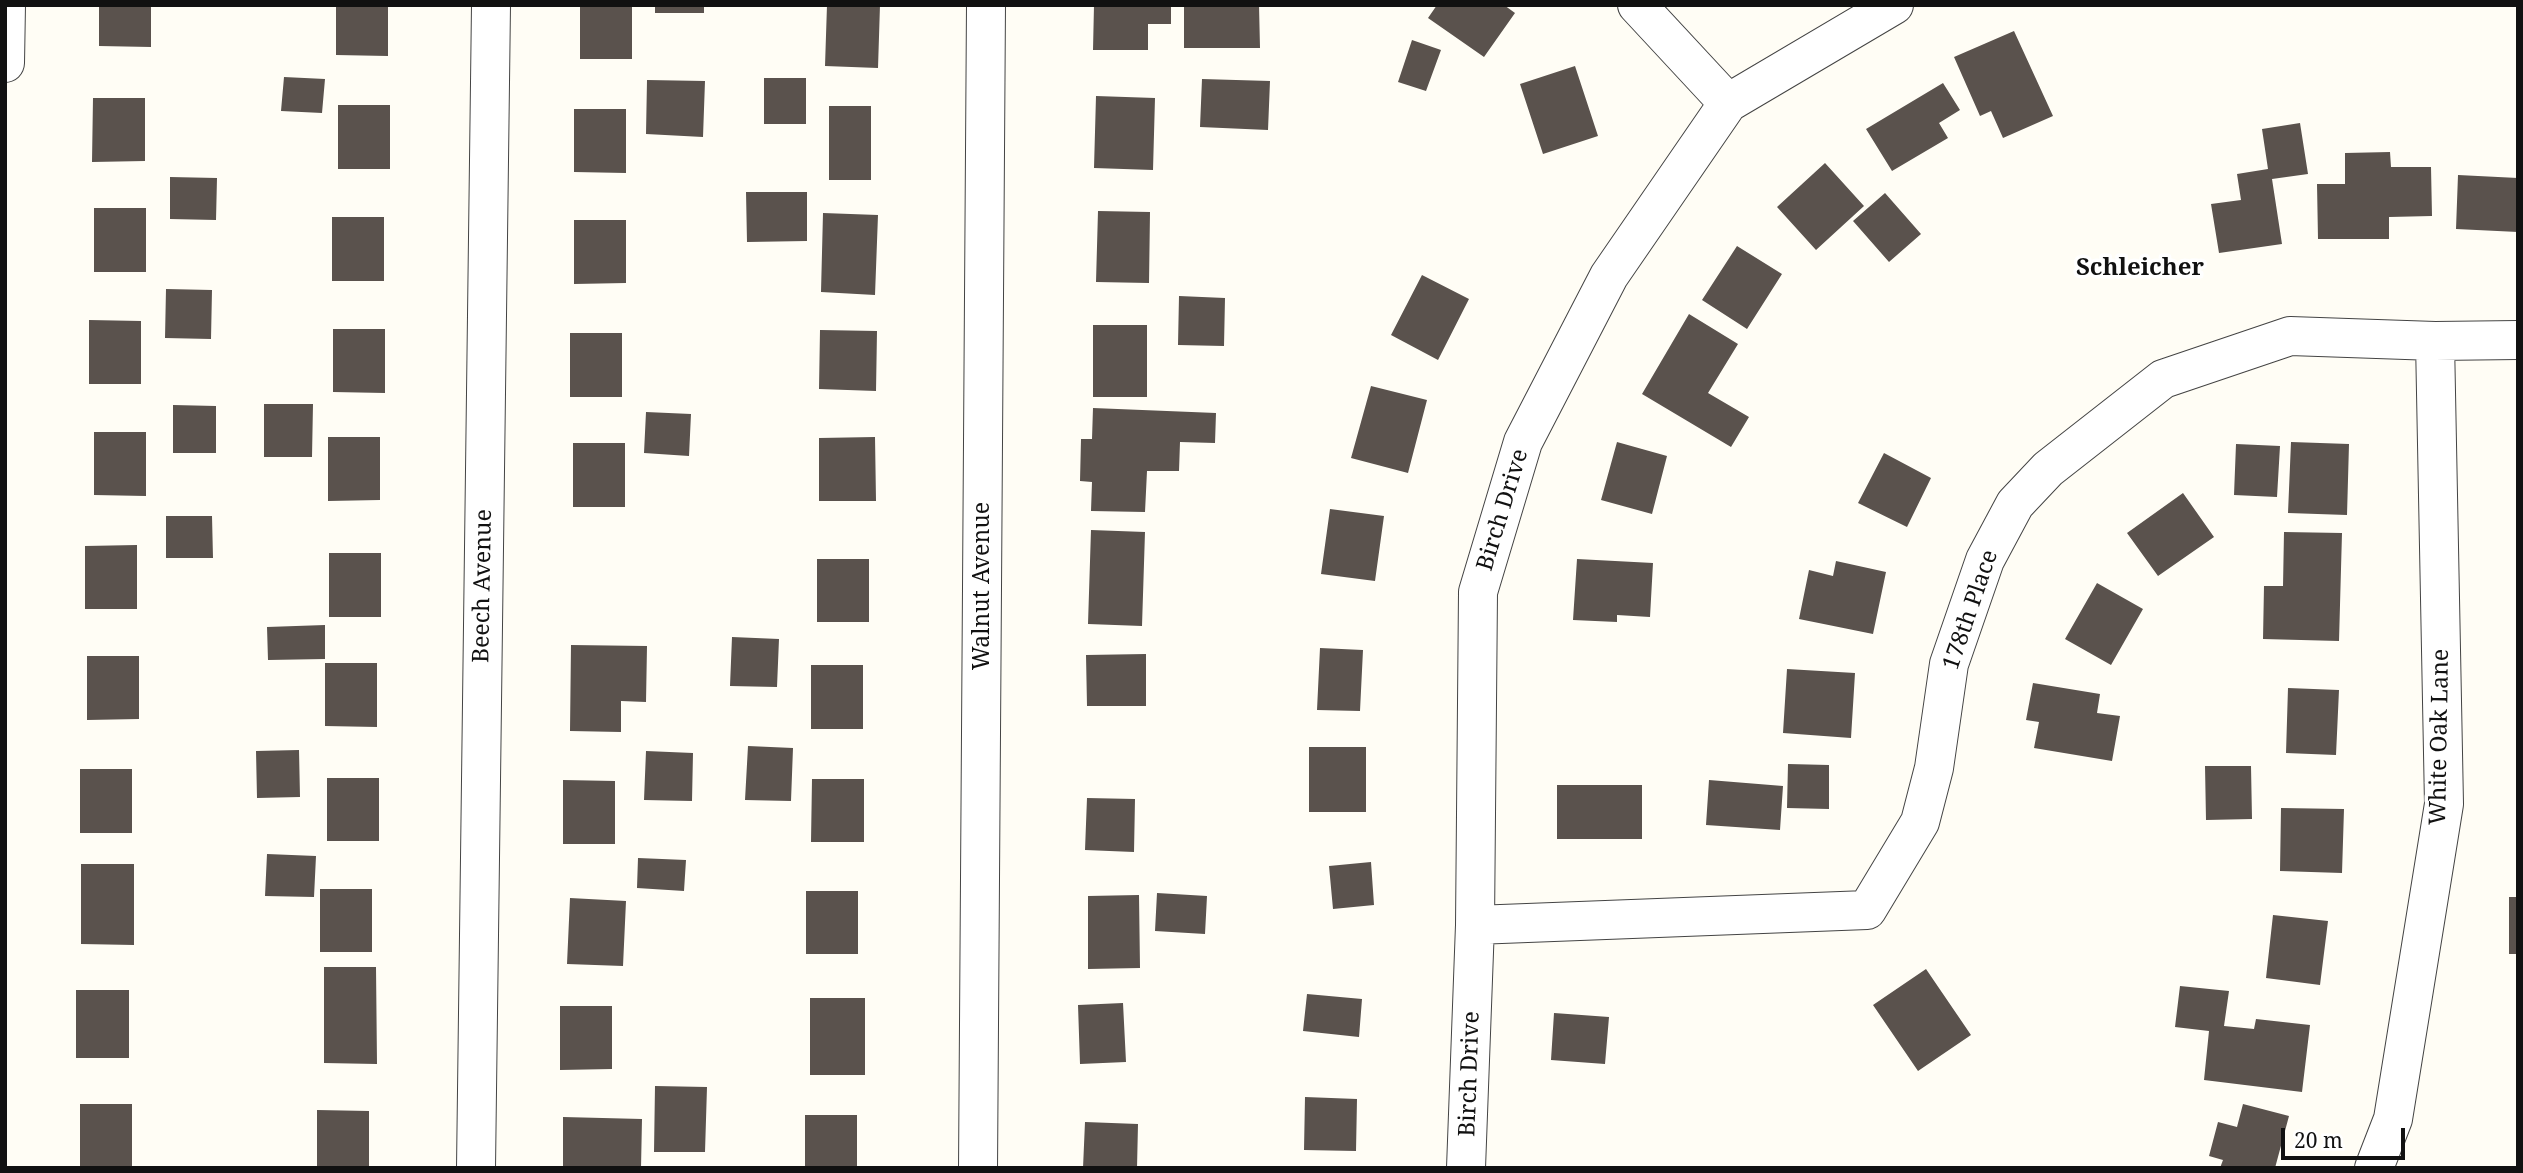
<!DOCTYPE html>
<style>
body{margin:0}
#map{position:relative;width:2523px;height:1173px;overflow:hidden;background:#fffdf5;font-family:"Noto Serif",serif}
canvas{display:block}
.frame{position:absolute;inset:0;border:7px solid #111;pointer-events:none}
.scale{position:absolute;left:2281px;top:1128px;width:124px;height:32px;box-sizing:border-box;border:4px solid #111;border-top:0;padding-left:9px;font-size:21px;line-height:24px;white-space:nowrap;color:#111;-webkit-text-stroke:5px #fff;paint-order:stroke}
</style>
<div id="map">
<canvas width="2523" height="1173"></canvas>
<div class="frame"></div>
<div class="scale">20 m</div>
</div>
<script>
const g = document.querySelector('canvas').getContext('2d');
g.lineJoin = 'round';
function fill(path, color) {
  g.fillStyle = color;
  g.fill(path, 'evenodd');
}
function toPath(rows) {
  const path = new Path2D();
  for (const r of rows) {
    path.moveTo(r[0], r[1]);
    for (let i = 2; i < r.length; i += 2) path.lineTo(r[i], r[i + 1]);
  }
  return path;
}
function stroke(path, color, width, dash) {
  g.strokeStyle = color;
  g.lineWidth = width;
  g.lineCap = dash ? 'butt' : 'round';
  g.setLineDash(dash || []);
  g.stroke(path);
}
function write(font, color, halo, rows, align = 'center') {
  g.font = font + ' "Noto Serif",serif';
  g.lineWidth = 7;
  g.setLineDash([]);
  g.textBaseline = 'middle';
  g.strokeStyle = halo;
  g.fillStyle = color;
  for (const [text, x, y, turn = 0] of rows) {
    g.save();
    g.translate(x, y);
    g.rotate((+turn || 0) * Math.PI / 180);
    g.textAlign = isNaN(turn) ? turn : align;
    if (halo) g.strokeText(text, 0, 0);
    g.fillText(text, 0, 0);
    g.restore();
  }
}
fill(toPath([
 [99,5,151,5,151,47,99,46],
 [336,5,388,5,388,56,336,55],
 [580,5,632,5,632,59,580,59],
 [655,5,704,5,704,13,655,13],
 [827,5,880,5,878,68,825,66],
 [1094,5,1171,5,1171,24,1148,24,1148,50,1093,50],
 [1184,5,1259,5,1260,48,1184,48],
 [1437,5,1504,5,1515,13,1484,57,1428,18],
 [2014,31,2053,116,2003,138,1991,111,1980,116,1954,57],
 [1412,40,1441,50,1426,91,1398,82],
 [1575,66,1598,136,1543,154,1520,84],
 [284,77,325,79,322,113,281,111],
 [764,78,806,78,806,124,764,124],
 [1202,79,1270,81,1268,130,1200,127],
 [647,80,705,81,703,137,646,134],
 [1943,83,1960,110,1939,123,1948,138,1892,171,1866,129],
 [1096,96,1155,98,1153,170,1094,168],
 [93,98,145,98,145,161,92,162],
 [338,105,390,105,390,169,338,169],
 [829,106,871,106,871,180,829,180],
 [574,109,626,109,626,173,574,172],
 [2300,123,2308,174,2272,179,2282,244,2219,253,2211,204,2241,200,2237,174,2268,169,2262,129],
 [2390,152,2391,167,2431,167,2432,216,2389,217,2389,239,2318,239,2317,184,2345,184,2345,153],
 [1825,163,1864,206,1816,250,1777,207],
 [2458,175,2518,178,2518,232,2456,229],
 [170,177,217,178,216,220,170,219],
 [746,192,807,192,807,241,747,242],
 [1885,193,1921,234,1889,262,1853,221],
 [94,208,146,208,146,272,94,272],
 [1098,211,1150,212,1149,283,1096,282],
 [823,213,878,215,875,295,821,292],
 [332,217,384,217,384,281,332,281],
 [574,220,626,220,626,283,574,284],
 [1737,246,1782,274,1747,329,1702,300],
 [1422,275,1469,299,1438,360,1391,335],
 [166,289,212,290,211,339,165,338],
 [1179,296,1225,298,1224,346,1178,345],
 [1689,314,1738,344,1708,393,1749,417,1731,447,1642,394],
 [89,320,141,321,141,384,89,384],
 [1093,325,1147,325,1147,397,1093,397],
 [333,329,385,329,385,393,333,392],
 [820,330,877,331,876,391,819,389],
 [570,333,622,333,622,397,570,397],
 [1371,386,1427,400,1408,473,1351,458],
 [264,404,313,404,312,457,264,457],
 [173,405,216,406,216,453,173,453],
 [1093,408,1216,413,1215,443,1180,442,1179,471,1147,471,1145,512,1091,511,1092,482,1080,481,1081,439,1092,439],
 [646,412,691,414,689,456,644,453],
 [94,432,146,432,146,496,94,495],
 [328,437,380,437,380,500,328,501],
 [875,437,876,501,819,501,819,438],
 [1617,442,1667,456,1652,514,1601,500],
 [2291,442,2349,444,2347,515,2288,513],
 [573,443,625,443,625,507,573,507],
 [2236,444,2280,446,2277,497,2234,495],
 [1884,453,1931,478,1907,527,1858,503],
 [2183,493,2214,537,2158,576,2127,533],
 [1330,509,1384,516,1375,581,1321,574],
 [166,516,212,516,213,558,166,558],
 [1091,530,1145,532,1142,626,1088,624],
 [2284,532,2342,533,2339,641,2263,639,2264,586,2283,586],
 [137,545,137,609,85,609,85,546],
 [329,553,381,553,381,617,329,617],
 [817,559,869,559,869,622,817,622],
 [1577,559,1653,563,1650,617,1617,615,1617,622,1573,620],
 [1836,561,1886,572,1873,634,1799,619,1809,570,1833,576],
 [2097,583,2143,609,2111,665,2065,639],
 [325,625,325,659,268,660,267,627],
 [732,637,779,639,777,687,730,686],
 [571,645,647,646,646,702,621,701,621,732,570,731],
 [1320,648,1363,650,1360,711,1317,710],
 [1146,654,1146,706,1087,706,1086,655],
 [87,656,139,656,139,719,87,720],
 [325,663,377,663,377,727,325,726],
 [811,665,863,665,863,729,811,729],
 [1787,669,1855,673,1851,738,1783,733],
 [2033,683,2100,694,2097,713,2120,716,2112,761,2034,748,2039,722,2026,720],
 [2288,688,2339,690,2336,755,2286,753],
 [748,746,793,748,791,801,745,800],
 [1309,747,1366,747,1366,812,1309,812],
 [299,750,300,797,257,798,256,751],
 [646,751,693,753,692,801,644,800],
 [1788,764,1829,765,1829,809,1787,808],
 [2205,766,2251,766,2252,819,2206,820],
 [80,769,132,769,132,833,80,833],
 [327,778,379,778,379,841,327,841],
 [812,779,864,779,864,842,811,842],
 [563,780,615,781,615,844,563,844],
 [1709,780,1783,786,1780,830,1706,825],
 [1557,785,1642,785,1642,839,1557,839],
 [1087,798,1135,799,1134,852,1085,850],
 [2281,808,2344,809,2342,873,2280,871],
 [267,854,316,856,314,897,265,896],
 [638,858,686,860,684,891,637,888],
 [1371,862,1374,905,1333,909,1329,866],
 [81,864,134,864,134,945,81,944],
 [320,889,372,889,372,952,320,952],
 [806,891,858,891,858,954,806,954],
 [1157,893,1207,896,1205,934,1155,931],
 [1139,895,1140,968,1088,969,1088,896],
 [2509,897,2518,897,2518,954,2509,954],
 [570,898,626,901,623,966,567,964],
 [2273,915,2328,921,2320,985,2266,978],
 [324,967,376,967,377,1064,324,1063],
 [1926,969,1971,1035,1918,1071,1873,1005],
 [2180,986,2229,991,2224,1026,2254,1029,2256,1019,2310,1025,2302,1092,2204,1080,2209,1031,2175,1027],
 [76,990,129,990,129,1058,76,1058],
 [1307,994,1362,999,1359,1037,1303,1031],
 [810,998,865,998,865,1075,810,1075],
 [1123,1003,1126,1062,1080,1064,1078,1005],
 [560,1006,612,1006,612,1069,560,1070],
 [1554,1013,1609,1017,1605,1064,1551,1060],
 [655,1086,707,1087,705,1152,654,1152],
 [1305,1097,1357,1099,1356,1151,1304,1150],
 [80,1104,132,1104,132,1167,80,1167],
 [2243,1104,2289,1116,2275,1168,2220,1168,2223,1160,2209,1156,2218,1122,2237,1127],
 [317,1110,369,1111,369,1168,317,1168],
 [805,1115,857,1115,857,1168,805,1168],
 [563,1117,642,1119,641,1168,563,1168],
 [1085,1122,1138,1124,1137,1168,1083,1168]
]), '#5a524d');
const street = toPath([
 [1637,5,1728,103],
 [5,63,6,5],
 [1475,925,1867,910,1920,822,1934,768,1949,664,1985,560,2015,504,2048,469,2163,379,2290,336,2435,341,2518,340],
 [476,1168,491,5],
 [978,1168,986,5],
 [1466,1168,1475,925,1478,592,1523,442,1609,276,1728,103,1894,5],
 [2374,1168,2393,1119,2444,804,2435,341]
]);
stroke(street, '#444', 40);
stroke(street, '#fff', 38);
write('23px', '#111', '#fff', [
 ["Birch Drive",1503,510,-73],
 ["Beech Avenue",483,586,-89],
 ["Walnut Avenue",982,586,-90],
 ["178th Place",1971,610,-71],
 ["White Oak Lane",2440,737,-89],
 ["Birch Drive",1470,1074,-88]
]);
write('bold 24px', '#111', '#fff', [
 ["Schleicher",2140,268]
]);
</script>
